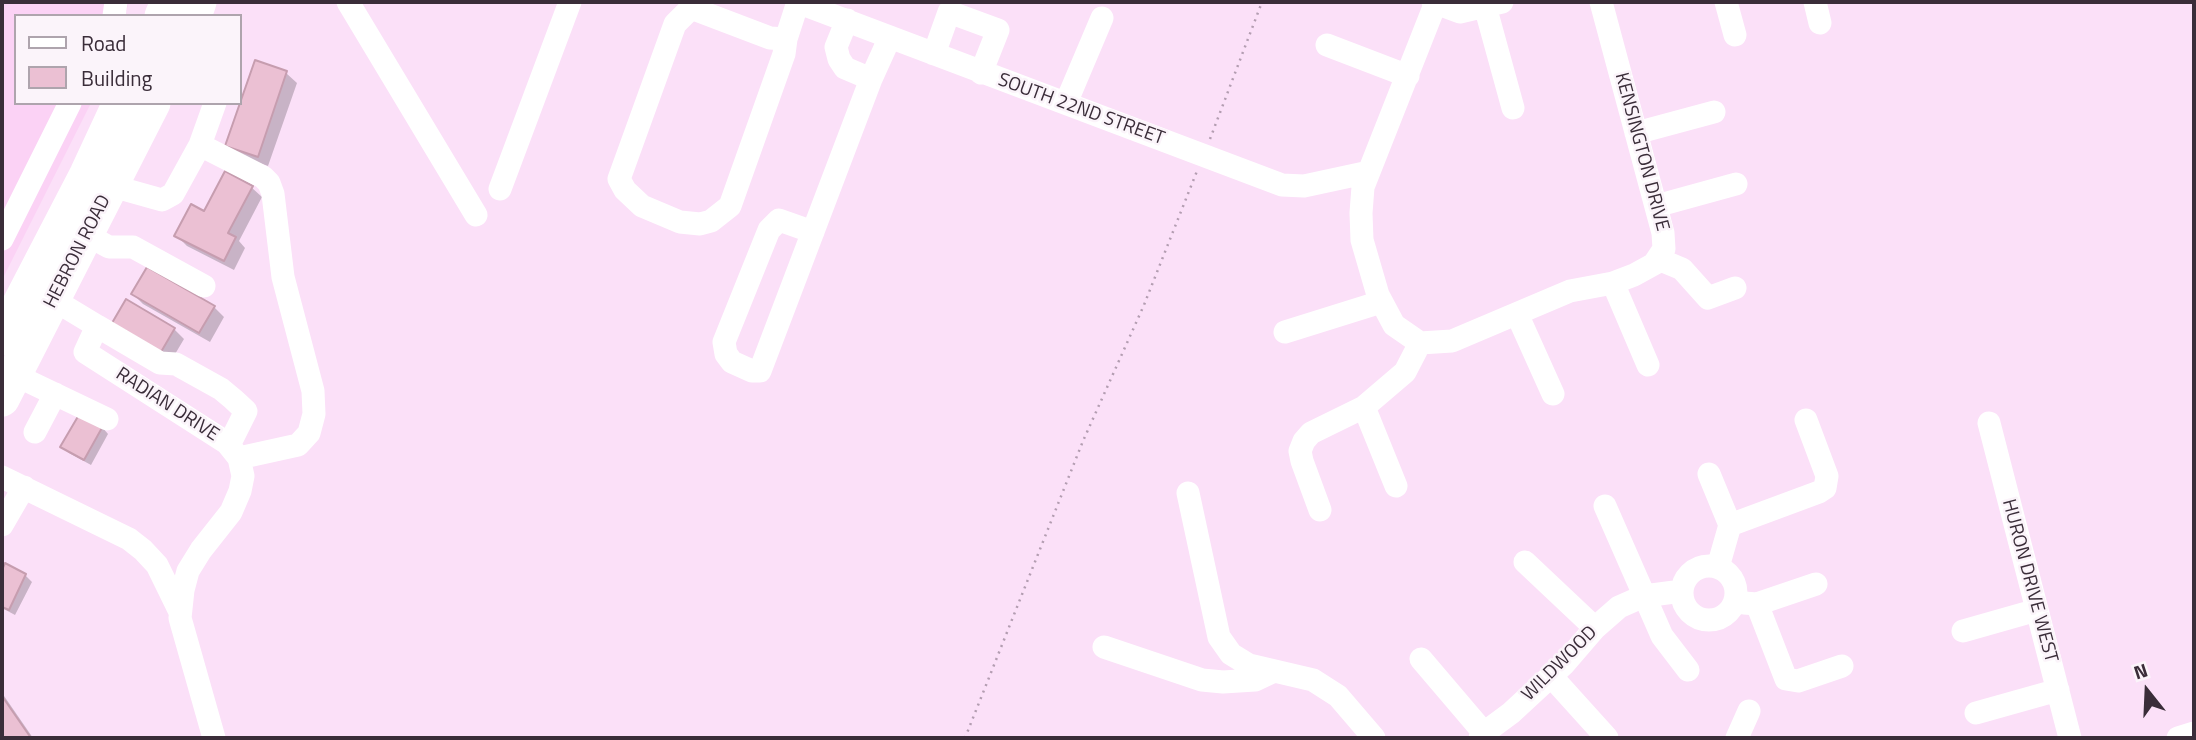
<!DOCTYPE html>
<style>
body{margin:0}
#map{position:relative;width:2196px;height:740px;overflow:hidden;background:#fbe0f8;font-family:"Titillium Web",sans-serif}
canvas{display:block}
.frame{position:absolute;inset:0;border:4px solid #3a2d39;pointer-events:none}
.legend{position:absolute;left:14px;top:14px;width:228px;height:91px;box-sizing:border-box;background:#fbf4fa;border:2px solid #aea4ad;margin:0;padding:9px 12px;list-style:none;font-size:21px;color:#3a2d39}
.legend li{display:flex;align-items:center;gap:14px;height:35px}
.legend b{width:35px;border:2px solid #aea4ad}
.north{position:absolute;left:2112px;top:656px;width:70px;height:70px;-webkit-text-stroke:5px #fbf4fa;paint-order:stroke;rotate:342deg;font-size:19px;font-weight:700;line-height:28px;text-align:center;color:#3a2d39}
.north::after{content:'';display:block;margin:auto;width:24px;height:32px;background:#3a2d39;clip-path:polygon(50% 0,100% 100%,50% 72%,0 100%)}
</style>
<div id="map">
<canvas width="2196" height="740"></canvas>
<div class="frame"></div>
<ul class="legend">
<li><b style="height:9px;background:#fff"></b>Road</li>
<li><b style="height:19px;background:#ebc0d3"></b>Building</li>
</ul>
<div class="north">N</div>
</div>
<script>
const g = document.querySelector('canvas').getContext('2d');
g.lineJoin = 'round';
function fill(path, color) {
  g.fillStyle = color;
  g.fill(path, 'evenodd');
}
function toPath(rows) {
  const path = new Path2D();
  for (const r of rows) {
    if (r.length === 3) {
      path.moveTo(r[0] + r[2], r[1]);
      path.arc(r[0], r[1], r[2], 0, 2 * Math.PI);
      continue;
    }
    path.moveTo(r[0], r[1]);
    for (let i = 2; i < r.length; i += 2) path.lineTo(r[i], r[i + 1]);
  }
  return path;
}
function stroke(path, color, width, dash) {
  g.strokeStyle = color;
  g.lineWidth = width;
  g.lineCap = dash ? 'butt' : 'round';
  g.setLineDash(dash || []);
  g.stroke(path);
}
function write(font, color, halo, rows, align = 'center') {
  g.font = font + ' "Titillium Web",sans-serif';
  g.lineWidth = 5;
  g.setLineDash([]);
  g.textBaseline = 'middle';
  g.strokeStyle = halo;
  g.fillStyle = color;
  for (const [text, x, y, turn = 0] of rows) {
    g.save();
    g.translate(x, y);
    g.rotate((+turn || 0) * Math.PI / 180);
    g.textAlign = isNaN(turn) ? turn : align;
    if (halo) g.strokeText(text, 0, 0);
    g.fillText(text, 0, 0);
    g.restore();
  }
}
fill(toPath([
 [2,2,129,2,125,16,16,16,16,103,91,103,2,280]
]), '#fbd2f5');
fill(toPath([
 [256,62,286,73,297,83,268,166,237,156,227,146],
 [251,187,262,197,239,241,245,248,234,270,187,246,177,236,205,213],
 [133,294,214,307,224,317,210,342,143,304],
 [174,329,184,339,171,361,124,333],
 [102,427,108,434,91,465,69,453,63,447],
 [6,566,25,575,32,582,15,615,2,608,2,574],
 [2,693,33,738,2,738]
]), '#0003');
const building = toPath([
 [255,60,287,71,258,157,225,146,255,60],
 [225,171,253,186,228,233,236,237,224,261,174,236,191,204,204,211,225,171],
 [147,267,215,306,199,333,131,294,147,267],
 [126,299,175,328,161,352,112,323,126,299],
 [80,413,103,426,84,460,60,447,80,413],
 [5,563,26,574,9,610,2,607,2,570,5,563],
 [2,696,31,738,2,738,2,696]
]);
fill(building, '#ebc0d3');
stroke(building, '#c69daf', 2);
stroke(toPath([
 [1210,139,1262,2],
 [965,738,1083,441,1144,305,1197,171]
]), '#b39db1', 2.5, [2, 5]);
stroke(toPath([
 [348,2,476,215],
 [694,2,691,8,675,24,619,179,625,190,642,206,680,222,700,224,711,221,730,206,784,54,786,39],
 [797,2,1282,185,1304,186,1369,172],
 [1433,2,1460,12,1502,2],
 [1436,2,1363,187,1361,213,1362,240,1378,295,1394,325,1420,343,1452,341,1570,291,1613,283,1634,275,1654,264,1664,249,1663,233,1601,2],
 [1726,2,1735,35],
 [1815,2,1820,23],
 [1485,6,1513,108],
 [691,8,770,38,786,39,798,2],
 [114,16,116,2],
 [847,20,836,47,839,59,845,68,871,79,890,37],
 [1327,45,1408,76],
 [934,54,949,12,998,30,981,73],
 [1066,103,1102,18],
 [1636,133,1714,112],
 [200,145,263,177,269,183,273,194,283,277,313,391,314,414,309,433,298,445,239,458],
 [112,186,162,200,173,194,200,145,215,103],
 [500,189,570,2],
 [1656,206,1736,184],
 [813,232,779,220,769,230,724,342,726,354,732,362,752,371,760,371,871,79],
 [87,235,109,247,133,247,204,286],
 [2,239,70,103],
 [1658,259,1682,269,1708,298,1735,288],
 [1613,283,1648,365],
 [54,300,97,326,85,352,227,443,239,458,243,476,240,491,231,512,201,550,188,571,183,590,180,618,214,738],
 [1517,314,1553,394],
 [97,326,160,363,176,364,221,389,233,399,246,411,229,445],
 [1285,332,1381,302],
 [15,375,107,419],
 [1364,407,1396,486],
 [1989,423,2070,738],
 [35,432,55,394],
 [1709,474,1730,525,1718,567],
 [2,477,129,539,143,550,157,565,180,612],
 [1188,493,1219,637,1231,654,1249,665,1313,680,1338,696,1374,738],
 [1605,506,1662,636,1688,670],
 [1320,510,1302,461,1300,451,1304,441,1311,433,1364,407,1405,372,1420,343],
 [2,525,24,487],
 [1730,525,1819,492,1825,488,1827,476,1806,420],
 [1525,562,1595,628],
 [1709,593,27],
 [1744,603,1757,604,1816,584],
 [1757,604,1786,679,1798,681,1842,666],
 [1963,631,2037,610],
 [1104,647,1202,680,1223,682,1255,680,1274,671],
 [1421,659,1484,733],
 [1551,676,1607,738],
 [1976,713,2058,690],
 [1480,738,1484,733,1511,713,1564,664,1595,628,1619,607,1644,596,1682,591],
 [1737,738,1749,711],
 [2178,738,2194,733]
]), '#fff', 23);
stroke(toPath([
 [162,16,168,2],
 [194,16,199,2],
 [2,338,87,174,120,103],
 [2,399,153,103]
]), '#fff', 35);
write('19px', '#3a2d39', '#fbf4fa', [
 ["SOUTH 22ND STREET",1081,110,20],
 ["KENSINGTON DRIVE",1641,152,75],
 ["HEBRON ROAD",78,252,-63],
 ["RADIAN DRIVE",167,405,33],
 ["HURON DRIVE WEST",2029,581,75],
 ["WILDWOOD",1560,664,-45]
]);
</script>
